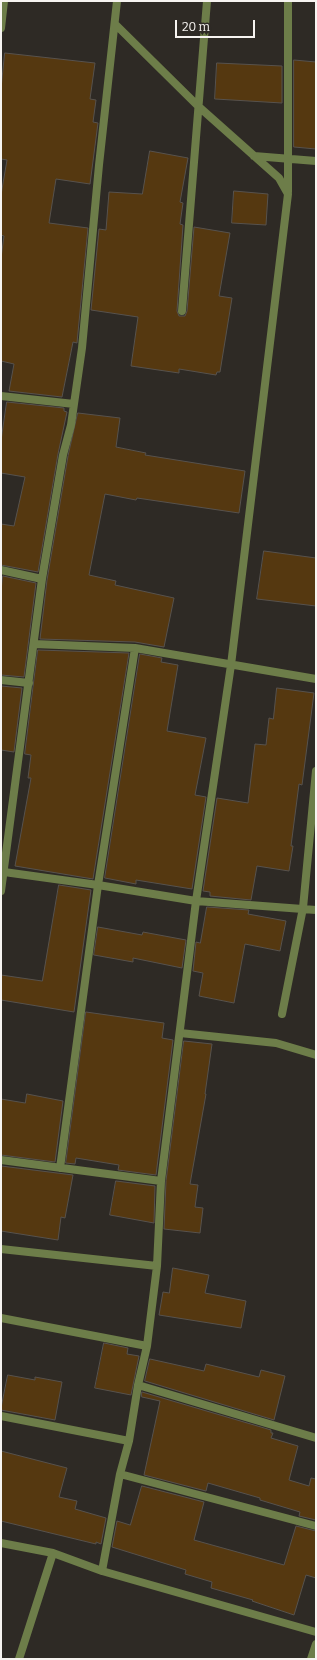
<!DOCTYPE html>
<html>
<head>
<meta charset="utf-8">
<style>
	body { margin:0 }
	#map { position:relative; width:317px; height:1660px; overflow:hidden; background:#2e2a25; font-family:Bitter,serif }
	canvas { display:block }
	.frame { position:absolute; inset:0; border:2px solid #f7f4f1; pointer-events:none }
	.scale { position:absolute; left:175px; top:20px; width:80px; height:18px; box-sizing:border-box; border:2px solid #f7f4f1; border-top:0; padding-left:5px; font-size:12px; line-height:14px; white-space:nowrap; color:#f7f4f1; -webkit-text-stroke:3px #2e2a25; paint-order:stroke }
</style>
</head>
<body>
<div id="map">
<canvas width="317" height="1660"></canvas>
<div class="frame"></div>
<div class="scale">20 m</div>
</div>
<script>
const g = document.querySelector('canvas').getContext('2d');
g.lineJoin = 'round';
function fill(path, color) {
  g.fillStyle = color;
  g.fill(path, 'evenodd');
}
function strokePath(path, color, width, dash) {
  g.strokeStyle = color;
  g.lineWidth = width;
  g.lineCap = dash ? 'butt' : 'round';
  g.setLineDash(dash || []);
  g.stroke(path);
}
const building = new Path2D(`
	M 5,53 L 95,63 L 90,99 L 96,100 L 93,122 L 98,123 L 90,184 L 56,179 L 49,223 L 88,228 L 77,343 L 73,342 L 62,397 L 9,391 L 14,364 L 1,361 L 1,258 L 4,236 L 1,235 L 1,195 L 7,160 L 1,159 L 1,89 Z
	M 294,60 L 316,62 L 316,149 L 294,147 Z
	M 217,63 L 282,66 L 282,103 L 215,99 Z
	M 150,151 L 188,158 L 180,202 L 183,203 L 180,224 L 183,225 L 177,311 L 179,316 L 185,316 L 187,311 L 194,227 L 230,233 L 219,296 L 232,298 L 220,372 L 217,372 L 216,375 L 179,369 L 179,373 L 131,366 L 138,317 L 91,310 L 99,229 L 106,230 L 109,192 L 142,194 Z
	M 234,191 L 268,194 L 266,225 L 232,223 Z
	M 7,402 L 64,408 L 64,411 L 67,412 L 58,454 L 38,572 L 1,565 L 1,524 L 14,526 L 25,477 L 1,473 L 1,441 Z
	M 78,413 L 120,418 L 116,447 L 146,453 L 145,455 L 245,471 L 239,513 L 137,498 L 136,500 L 105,494 L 89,575 L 116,581 L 115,585 L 174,598 L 164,647 L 135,642 L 40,639 L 47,580 L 68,456 Z
	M 264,551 L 316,558 L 316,606 L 257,599 Z
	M 3,576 L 36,583 L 24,677 L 1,675 L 1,591 Z
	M 38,650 L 129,653 L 93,879 L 15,866 L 31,778 L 28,778 L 31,755 L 25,754 Z
	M 140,654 L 162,658 L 161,662 L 178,665 L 167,731 L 206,738 L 195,795 L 206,797 L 192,889 L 136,880 L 136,884 L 105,878 Z
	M 1,686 L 22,688 L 14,752 L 1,750 Z
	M 277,688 L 314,693 L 302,785 L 299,784 L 291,846 L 293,846 L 289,871 L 257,866 L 251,900 L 210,896 L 210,892 L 203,891 L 217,798 L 248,803 L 255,744 L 266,745 L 269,718 L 273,719 Z
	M 59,885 L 91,890 L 74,1012 L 1,1000 L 1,975 L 42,981 Z
	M 207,907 L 249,910 L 248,914 L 286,921 L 280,951 L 245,944 L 234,1003 L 199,996 L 203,973 L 193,971 L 196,942 L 200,943 Z
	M 98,927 L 142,935 L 143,932 L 186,940 L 182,968 L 133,958 L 133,962 L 94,955 Z
	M 86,1012 L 164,1023 L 162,1038 L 173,1040 L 156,1175 L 118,1170 L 119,1165 L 76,1158 L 75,1164 L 66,1163 Z
	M 184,1041 L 212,1044 L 205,1094 L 206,1094 L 190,1184 L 198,1185 L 195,1207 L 203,1208 L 200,1233 L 164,1229 L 166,1181 Z
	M 27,1094 L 63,1101 L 55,1162 L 1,1155 L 1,1099 L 25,1103 Z
	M 1,1166 L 73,1175 L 65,1218 L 61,1217 L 58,1240 L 1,1231 Z
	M 116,1181 L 155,1186 L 154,1223 L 110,1215 Z
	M 173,1268 L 209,1275 L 205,1293 L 246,1301 L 241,1328 L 159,1315 L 163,1292 L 169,1293 Z
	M 104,1343 L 128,1348 L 127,1354 L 139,1356 L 131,1395 L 95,1388 Z
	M 150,1359 L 204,1371 L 206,1364 L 259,1377 L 261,1370 L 285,1376 L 274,1420 L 145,1381 Z
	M 8,1375 L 35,1380 L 35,1377 L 62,1382 L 55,1420 L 1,1410 Z
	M 142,1392 L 271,1430 L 271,1433 L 273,1433 L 271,1438 L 298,1446 L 289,1480 L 309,1486 L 311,1478 L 316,1479 L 316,1520 L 299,1516 L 300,1512 L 260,1500 L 260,1498 L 208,1483 L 206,1491 L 144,1475 L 160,1401 L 142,1397 Z
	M 1,1451 L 67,1468 L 59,1497 L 77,1501 L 75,1509 L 106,1518 L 101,1544 L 96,1542 L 96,1544 L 1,1521 Z
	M 142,1486 L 204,1502 L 194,1540 L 284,1565 L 296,1526 L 316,1531 L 316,1578 L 306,1575 L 294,1615 L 252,1601 L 253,1600 L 211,1588 L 212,1582 L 185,1574 L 186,1570 L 112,1547 L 117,1521 L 130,1525 Z`);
const lane = new Path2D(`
	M 180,1033 L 276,1043 L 316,1055`);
const street = new Path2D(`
	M 288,1 L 288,192
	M 1,28 L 4,1
	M 254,156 L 316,161
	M 182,311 L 207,1
	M 1,396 L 74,404
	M 1,570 L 42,579
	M 34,644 L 135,648 L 316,679
	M 1,680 L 29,683
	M 4,872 L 98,885 L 196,901 L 316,910
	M 1,891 L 42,579 L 63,455 L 71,425 L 82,348 L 99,165 L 117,1
	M 282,1014 L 303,908 L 316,771
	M 1,1160 L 161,1181
	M 60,1168 L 98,885 L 135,648
	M 1,1249 L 157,1266
	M 1,1318 L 147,1346
	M 138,1385 L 316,1438
	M 1,1416 L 129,1441
	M 120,1474 L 316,1526
	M 1,1543 L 53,1553 L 102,1571 L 316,1632
	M 102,1571 L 120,1474 L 129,1441 L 138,1385 L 147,1346 L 157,1266 L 161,1181 L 196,901 L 231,665 L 288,194 L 279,178 L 198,106 L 116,25
	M 19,1659 L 53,1553
	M 311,1659 L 316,1644`);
fill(building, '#553810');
strokePath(building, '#57524d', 1);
strokePath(lane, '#6d7d49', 8);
strokePath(street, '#6d7d49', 8);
</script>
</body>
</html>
